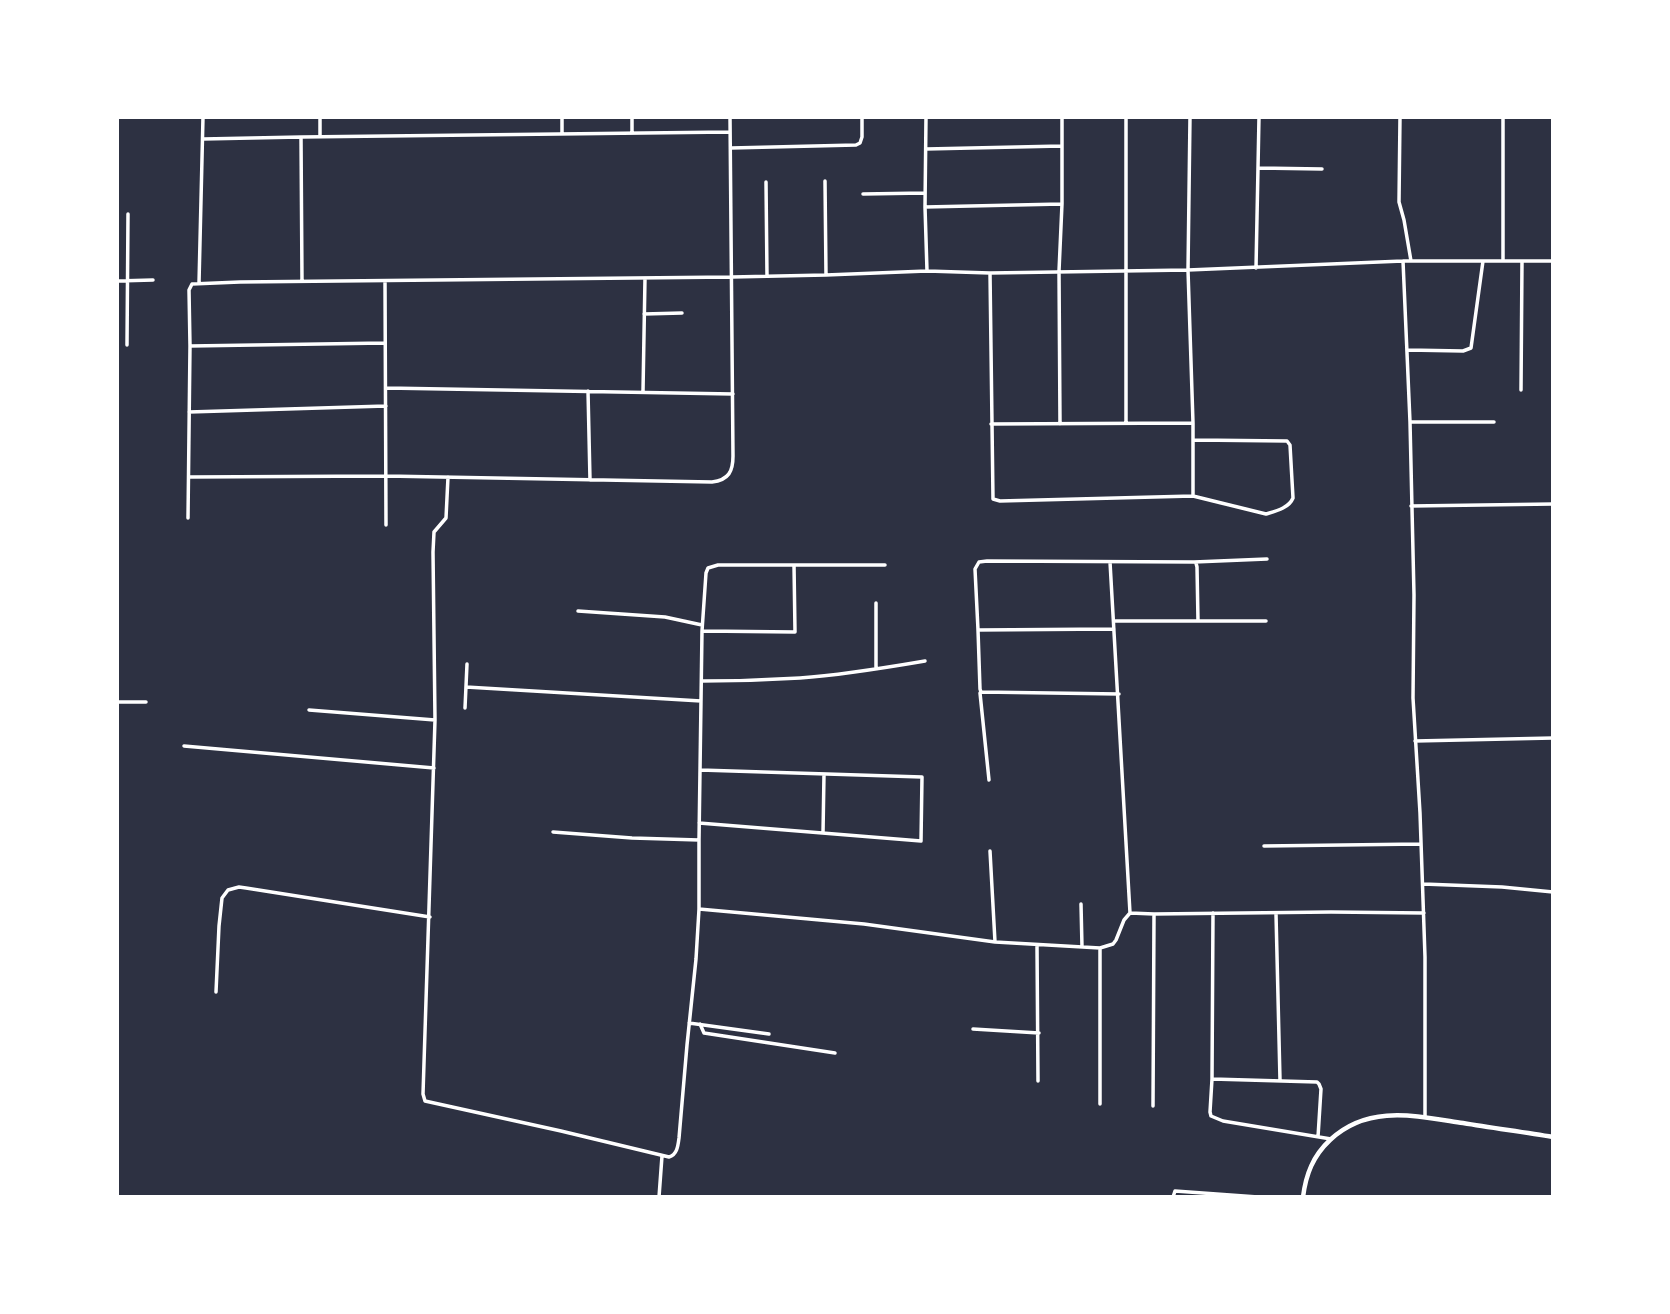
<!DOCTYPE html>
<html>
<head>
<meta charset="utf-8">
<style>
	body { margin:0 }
	#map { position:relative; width:1670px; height:1314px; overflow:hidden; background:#2d3142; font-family:"Asap Condensed",sans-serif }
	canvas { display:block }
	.frame { position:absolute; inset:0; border:119px solid #fff; pointer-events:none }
</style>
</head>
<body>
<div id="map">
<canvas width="1670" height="1314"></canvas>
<div class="frame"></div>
</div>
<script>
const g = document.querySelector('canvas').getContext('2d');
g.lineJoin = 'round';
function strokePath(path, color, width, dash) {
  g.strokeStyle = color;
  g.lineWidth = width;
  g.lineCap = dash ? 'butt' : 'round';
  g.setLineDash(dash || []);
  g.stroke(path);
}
const minor = new Path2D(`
	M 562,117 L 562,134
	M 632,117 L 632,133
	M 926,117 L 925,207 L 927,271
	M 1126,117 L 1126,423
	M 1400,117 L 1399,202 L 1404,220 L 1411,261
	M 1503,117 L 1503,261
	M 320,136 L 320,117
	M 301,137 L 302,281
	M 203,139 L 301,137 L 730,132
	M 731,148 L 856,145 L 860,143 L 862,137 L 862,117
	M 926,149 L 1062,146
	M 1258,168 L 1322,169
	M 825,181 L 826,275
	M 766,182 L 767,276
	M 863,194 L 925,193
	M 925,207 L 1062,204
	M 1256,268 L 1259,117
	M 990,273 L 993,499 L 1000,501 L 1193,496 L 1193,423 L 1188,270 L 1190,117
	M 117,281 L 153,280
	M 385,281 L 386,525
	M 199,283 L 203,117
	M 644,314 L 682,313
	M 127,345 L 128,214
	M 190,346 L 385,343
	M 1407,350 L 1463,351 L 1471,348 L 1483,261
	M 386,388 L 733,394
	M 1521,390 L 1522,261
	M 588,391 L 590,480
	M 643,391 L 645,278
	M 189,412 L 386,406
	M 1410,422 L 1494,422
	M 991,424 L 1193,423
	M 1060,424 L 1059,271 L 1062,204 L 1062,117
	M 189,477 L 386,476 L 712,482 C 729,480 733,471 733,456 L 730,117
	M 1193,496 L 1266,514 C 1276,511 1289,508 1293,498 L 1290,445 L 1287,441 L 1194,440
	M 1411,506 L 1553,504
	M 188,518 L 190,346 L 189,290 L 192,284 L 240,282 L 732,277 L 826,275 L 927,271 L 990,273 L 1188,270 L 1403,261
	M 1196,563 L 1197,567 L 1198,621
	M 876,603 L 876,669
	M 578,611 L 665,617 L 702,625
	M 1114,621 L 1266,621
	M 1114,629 L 978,630 L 975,569 L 979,562 L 987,561 L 1194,562 L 1267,559
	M 978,630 L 980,689 L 981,692 L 1119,694
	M 702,631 L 795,632 L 794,565
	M 702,681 C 735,681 767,680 800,678 C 842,675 884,668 925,661
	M 466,687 L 701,701
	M 980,693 L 989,780
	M 117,702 L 146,702
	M 465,708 L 467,664
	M 309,710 L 435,720 L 423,1094 L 425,1101 L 561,1131 L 669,1157 C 677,1155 678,1146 679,1138 L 687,1045 L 696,959 L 699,909 L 699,840 L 702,631 L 706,573 L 708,568 L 718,565 L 885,565
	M 435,720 L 433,552 L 434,532 L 446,518 L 448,477
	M 1415,741 L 1553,738
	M 184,746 L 434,768
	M 699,823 L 921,841 L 922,777 L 700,770
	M 553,832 L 632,838 L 699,840
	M 823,833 L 824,774
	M 1264,846 L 1421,844
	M 990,851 L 995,942
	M 1423,884 L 1502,887 L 1553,892
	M 1081,904 L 1082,947
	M 699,909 L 864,924 L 995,942 L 1100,948 L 1113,944 L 1116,940 L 1124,920 L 1130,913 L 1110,562
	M 1130,913 L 1154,914 L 1331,912 L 1424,913
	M 1213,913 L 1212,1079 L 1210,1112 L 1211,1116 L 1223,1121 L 1331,1139
	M 1276,914 L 1280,1080
	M 1037,946 L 1038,1081
	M 216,992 L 219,926 L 222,898 L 228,890 L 239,887 L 246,888 L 430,917
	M 689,1023 L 769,1034
	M 700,1024 L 704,1033 L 835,1053
	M 973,1029 L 1039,1033
	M 1212,1079 L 1317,1082 L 1319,1084 L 1321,1089 L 1318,1137
	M 1100,1104 L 1100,948
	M 1153,1106 L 1154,914
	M 1425,1117 L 1425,957 L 1420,813 L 1413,698 L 1414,595 L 1410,422 L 1403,261 L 1553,261
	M 659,1197 L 662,1156
	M 1173,1197 L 1175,1191 L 1258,1197`);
const secondary = new Path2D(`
	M 1303,1197 C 1306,1174 1313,1156 1330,1140 C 1368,1104 1416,1116 1463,1123 C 1493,1128 1523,1132 1553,1137`);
strokePath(minor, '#fff', 3.5);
strokePath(secondary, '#fff', 4.5);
</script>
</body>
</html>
